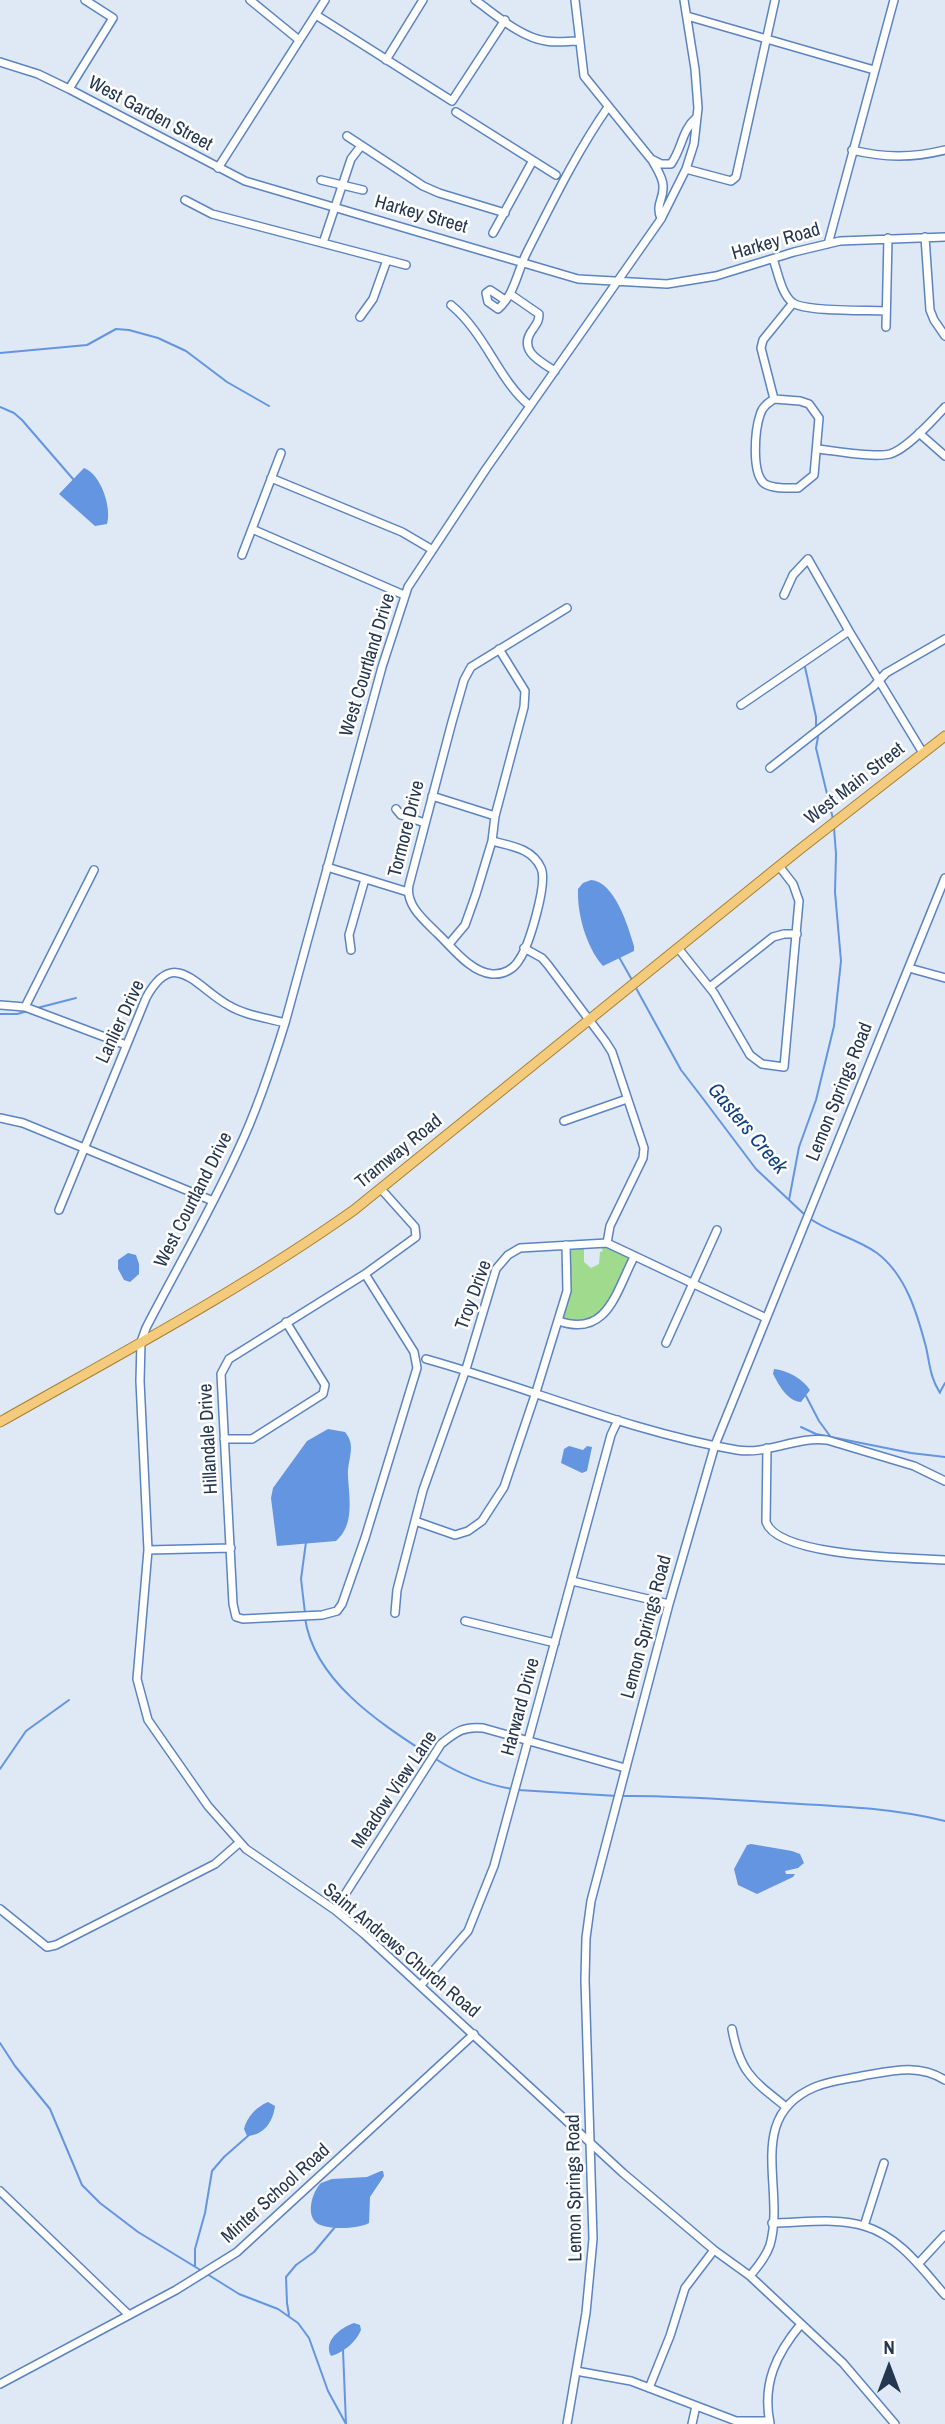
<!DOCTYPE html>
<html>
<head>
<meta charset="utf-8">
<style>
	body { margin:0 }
	#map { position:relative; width:945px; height:2424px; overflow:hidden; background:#dfe8f5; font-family:"Archivo Narrow",sans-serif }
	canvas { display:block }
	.north { position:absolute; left:854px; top:2333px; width:70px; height:70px; -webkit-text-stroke:5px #fff; paint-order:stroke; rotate:0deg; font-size:19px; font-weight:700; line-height:28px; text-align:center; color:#253650 }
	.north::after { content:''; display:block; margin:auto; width:24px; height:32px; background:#253650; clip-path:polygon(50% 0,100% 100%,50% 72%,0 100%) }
</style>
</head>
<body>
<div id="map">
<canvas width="945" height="2424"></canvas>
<div class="north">N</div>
</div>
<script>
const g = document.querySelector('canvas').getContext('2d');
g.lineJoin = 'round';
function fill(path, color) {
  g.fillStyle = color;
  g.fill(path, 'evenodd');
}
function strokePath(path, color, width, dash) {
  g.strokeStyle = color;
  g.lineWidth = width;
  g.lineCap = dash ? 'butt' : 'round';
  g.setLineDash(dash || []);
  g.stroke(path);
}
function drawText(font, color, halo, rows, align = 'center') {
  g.font = font + ' "Archivo Narrow",sans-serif';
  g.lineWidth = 5;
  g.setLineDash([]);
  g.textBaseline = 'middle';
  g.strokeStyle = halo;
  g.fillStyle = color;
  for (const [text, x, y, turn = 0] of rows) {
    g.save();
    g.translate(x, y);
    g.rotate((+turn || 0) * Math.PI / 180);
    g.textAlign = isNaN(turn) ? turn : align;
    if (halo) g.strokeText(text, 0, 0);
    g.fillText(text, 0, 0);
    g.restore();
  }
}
const green = new Path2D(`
	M 569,1246 L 584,1246 L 584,1262 L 591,1268 L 599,1264 L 600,1252 L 603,1251 L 600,1246 L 606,1246 L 631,1258 C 622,1275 605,1322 583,1323 C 577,1323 568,1320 561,1319 L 570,1282 Z`);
const water = new Path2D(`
	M 84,468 C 101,474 112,508 107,524 L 95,526 L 59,494 Z
	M 591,880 C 615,882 628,926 634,946 L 634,951 L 603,966 C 586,947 577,913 578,889 L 583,883 Z
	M 128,1253 L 136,1255 L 139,1264 L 139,1274 L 130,1282 L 124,1280 L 118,1269 L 118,1260 Z
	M 774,1369 C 787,1370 803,1379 810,1390 L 801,1402 C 787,1401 779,1385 773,1374 Z
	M 328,1429 L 345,1432 C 357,1446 347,1460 348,1476 C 349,1497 355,1525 336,1541 L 277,1546 L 271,1498 L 273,1488 L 307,1441 Z
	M 569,1446 L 583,1450 L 587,1446 L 592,1447 L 587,1471 L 582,1473 L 561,1463 L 564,1449 Z
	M 751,1844 L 792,1851 L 800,1854 L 804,1863 L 798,1868 L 785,1871 L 786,1874 L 795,1874 L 793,1877 L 757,1894 L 738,1885 L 734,1869 L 747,1845 Z
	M 268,2102 L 275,2106 C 273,2122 264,2135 247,2136 L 244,2129 C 247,2117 256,2107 268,2102 Z
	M 381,2171 L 383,2171 L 384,2176 L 370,2197 L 369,2223 C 358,2229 330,2230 318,2224 C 305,2216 312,2192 321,2183 L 332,2179 L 367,2177 Z
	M 354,2323 L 360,2325 L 361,2330 C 356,2342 343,2353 331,2356 C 323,2341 340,2328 354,2323 Z`);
const stream = new Path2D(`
	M 0,353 L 87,345 L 116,329 L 129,330 L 158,338 L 186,351 L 227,382 L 269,406
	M 0,407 L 14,413 L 22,420 L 73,479
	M 805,667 L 816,717 L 816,726
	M 818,737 L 816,748 L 833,819
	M 619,957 L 632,980
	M 636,988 L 681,1070 L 701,1096 L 756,1169 L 805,1215
	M 37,1008 L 76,998
	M 0,1014 L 17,1014 L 28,1011
	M 789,1200 L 799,1147 L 816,1100 L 834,1026 L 841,961 L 835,892 L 836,854 L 834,828
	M 809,1218 C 830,1233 856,1238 877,1253 C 906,1275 917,1313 926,1347 C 930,1365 930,1377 940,1393
	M 940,1392 L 945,1383
	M 806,1396 L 819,1421 L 830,1436
	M 801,1427 L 816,1434 L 911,1453 L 945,1457
	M 305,1613 L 301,1579 L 306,1542
	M 305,1618 C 314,1681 380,1723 429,1755
	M 434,1758 C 459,1774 483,1784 512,1789
	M 0,1769 L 26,1731 L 69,1700
	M 518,1790 L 617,1796
	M 622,1796 C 677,1795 730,1800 784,1803 C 839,1806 892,1808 945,1821
	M 0,2043 L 15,2066 L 50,2109 L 82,2185 L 100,2203 L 138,2232 L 202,2271
	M 195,2266 L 195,2249 L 205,2213 L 212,2171 L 224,2157 L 249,2135
	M 207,2274 L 239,2294 L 278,2309 L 298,2323 L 309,2338 L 328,2391 L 346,2424
	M 289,2315 L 287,2303 L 286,2277 L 296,2265 L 314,2252 L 335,2227
	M 343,2350 L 346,2424`);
const minor = new Path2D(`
	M 250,0 L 299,40
	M 475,0 C 495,14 521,38 546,41 C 557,43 568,41 579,41
	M 575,0 L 584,76 L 651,159 L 661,164 L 671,164 C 683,147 681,131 697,117
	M 684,0 L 695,69 L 698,108 L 694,144 L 686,169 L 661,219 L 486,469 L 408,587 L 382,667 L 285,1023 C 272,1065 258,1108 239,1148 C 211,1210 177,1268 146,1328 L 141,1342 L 140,1381 L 148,1550 L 137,1679 L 148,1720 L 208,1806 L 246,1849 L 335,1910 L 364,1934 L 623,2173 L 714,2250 L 750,2276 L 843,2363 L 895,2424
	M 316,15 L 452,101 L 505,20
	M 687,16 L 874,70
	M 386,60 L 423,0
	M 0,62 L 38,74 L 69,89 L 245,181 L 578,279 L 667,284 L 716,276 L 794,252 L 840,241 L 945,237
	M 69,89 L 113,18 L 85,0
	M 456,112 L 556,175
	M 347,136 L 423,186 L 439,193 L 505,213
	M 852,150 C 885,158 912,158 945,150
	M 652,160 C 656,168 663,177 663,186 C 664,200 655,203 661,219
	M 218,168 L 325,0
	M 686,169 L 731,181 L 736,177 L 775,0
	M 321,180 L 363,190
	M 185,200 L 212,214 L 406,265
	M 493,233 L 532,162
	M 925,237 L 930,310 L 934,320 L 945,336
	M 323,243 L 351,159 L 361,146
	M 828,244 L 894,0
	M 773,259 C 778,272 781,294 793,303 C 806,312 868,310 886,311
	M 510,294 L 539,314 C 539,321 537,323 533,329 C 517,350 539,361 555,371
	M 505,300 L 490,290 L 486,293 L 488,302 L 498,309 C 515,294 517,272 527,252 C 552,203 576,153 608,107
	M 451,305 C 486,334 499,381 530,406
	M 360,317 L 373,299 L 387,260
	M 886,327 L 888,238
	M 774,399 L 800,401 L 809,404 L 819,418 L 814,475 L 798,488 C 788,488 774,489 765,484 C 751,474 755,430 760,415 C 762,407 768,403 774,399 Z
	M 774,399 L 761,348 L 763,340 L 793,303
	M 919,433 L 945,456
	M 818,449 C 836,451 873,458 890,454 C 907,449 933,420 945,407
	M 271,478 L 402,532 L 431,549
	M 252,529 L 404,595
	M 242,555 L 281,453
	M 784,595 L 793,575 L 808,559 L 849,631 L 923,753
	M 741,705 L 849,631
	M 770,768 L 873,687 L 886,673 L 945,639
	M 432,796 L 495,816
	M 396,809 L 401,815 L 425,823
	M 492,841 C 511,846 532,848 541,868 C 548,883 529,946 519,960 C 514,969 503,975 492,974 C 470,972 452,947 437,933 C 424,920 405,905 409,885 L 452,722 L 464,680 L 471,667 L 567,608
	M 327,867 L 408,892
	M 449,944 L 465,925 L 476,894 L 492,841 L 495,816 L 524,707 L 525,691 L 499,649
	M 524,948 L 542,958 L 548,965 L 605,1041 L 612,1052 L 644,1148 L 643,1158 L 610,1226 L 607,1243
	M 678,948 L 714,993 L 750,1055 L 762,1064 L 784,1067 L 799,901 L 793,884 L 779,866
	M 351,950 L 349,935 L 365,879
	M 909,968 L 945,978
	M 710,987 L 773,937 L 784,934 L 797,934
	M 0,1005 L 25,1007 L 126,1045
	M 25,1007 L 94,870
	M 0,1118 L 23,1123 L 213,1201
	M 564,1121 L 627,1099
	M 59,1210 L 146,998 C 174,946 196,987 228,1005 C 244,1015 267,1018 285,1023
	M 365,1274 L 414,1352 L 417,1368 L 365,1538 L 342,1604 L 337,1611 L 322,1615 L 243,1619 L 236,1617 L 233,1604 L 221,1374 L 229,1359 L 365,1274 L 416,1237 L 415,1227 L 381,1189
	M 559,1321 C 607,1338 616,1292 634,1257
	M 666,1343 L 717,1230
	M 426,1359 C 530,1388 631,1432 737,1450 C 767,1455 797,1436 827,1440 L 914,1466 L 945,1481
	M 224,1439 L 252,1439 L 323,1394 L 325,1385 L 286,1322
	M 767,1448 L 766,1522 C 778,1557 910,1558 945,1560
	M 415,1521 L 455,1535 L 468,1531 L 482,1521 L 504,1487 L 536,1392 L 567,1291 L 566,1245
	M 148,1550 L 231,1548
	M 572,1581 L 669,1604
	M 395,1613 L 397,1590 L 423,1490 L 466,1369 L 496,1269 L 508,1255 L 520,1248 L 607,1243 L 766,1318
	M 465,1621 L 555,1643
	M 0,1909 L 47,1947 L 56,1945 L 215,1864 L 239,1843
	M 335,1910 L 441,1744 C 456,1732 463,1726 483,1728 L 625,1768
	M 421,1985 L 468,1931 L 494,1866 L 611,1435 L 618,1420
	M 732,2029 C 740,2072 752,2080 785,2106
	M 0,2191 L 129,2315
	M 772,2223 C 801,2223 836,2217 864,2226 C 899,2236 922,2269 945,2295
	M 864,2226 L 884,2163
	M 918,2264 L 945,2235
	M 750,2276 C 758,2266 766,2257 770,2245 C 786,2188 744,2117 815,2087 C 829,2081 847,2079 862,2076 C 891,2071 918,2063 945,2080
	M 576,2371 L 631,2381 L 736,2421 L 769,2421
	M 0,2384 L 176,2290 L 237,2252 L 474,2034
	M 649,2388 L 670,2336 L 685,2288 L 714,2250
	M 770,2423 C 762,2384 776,2354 801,2324
	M 567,2424 L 586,2313 L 593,2239 L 585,1980 L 586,1938 L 591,1901 L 669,1604 L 715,1445 L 945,878
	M 692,2424 L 696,2406`);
const major = new Path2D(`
	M 0,1422 C 120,1354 241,1290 354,1210 L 799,850 L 945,736`);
const streetNames = [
	["West Garden Street",150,114,28],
	["Harkey Street",421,215,16],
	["Harkey Road",776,242,-16],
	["West Courtland Drive",368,665,-73],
	["West Main Street",855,784,-38],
	["Tormore Drive",407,829,-76],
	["Lanlier Drive",121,1022,-65],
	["Lemon Springs Road",840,1092,-68],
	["Tramway Road",399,1152,-39],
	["West Courtland Drive",194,1200,-63],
	["Troy Drive",474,1295,-70],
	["Hillandale Drive",209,1439,-93],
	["Lemon Springs Road",647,1627,-75],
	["Harward Drive",521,1707,-75],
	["Meadow View Lane",395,1790,-56],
	["Saint Andrews Church Road",401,1951,40],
	["Lemon Springs Road",575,2188,-91],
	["Minter School Road",276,2194,-42]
];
const waterNames = [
	["Gasters Creek",747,1129,50]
];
fill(green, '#a0db8d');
fill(water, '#6395e0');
strokePath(stream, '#6395e0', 2);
strokePath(minor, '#5b84c0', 10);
strokePath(major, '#a68133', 11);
strokePath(minor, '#fff', 7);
strokePath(major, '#f4cb7c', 9);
drawText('19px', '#253650', '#fff', streetNames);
drawText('italic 21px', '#114184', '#fff', waterNames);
</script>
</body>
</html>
